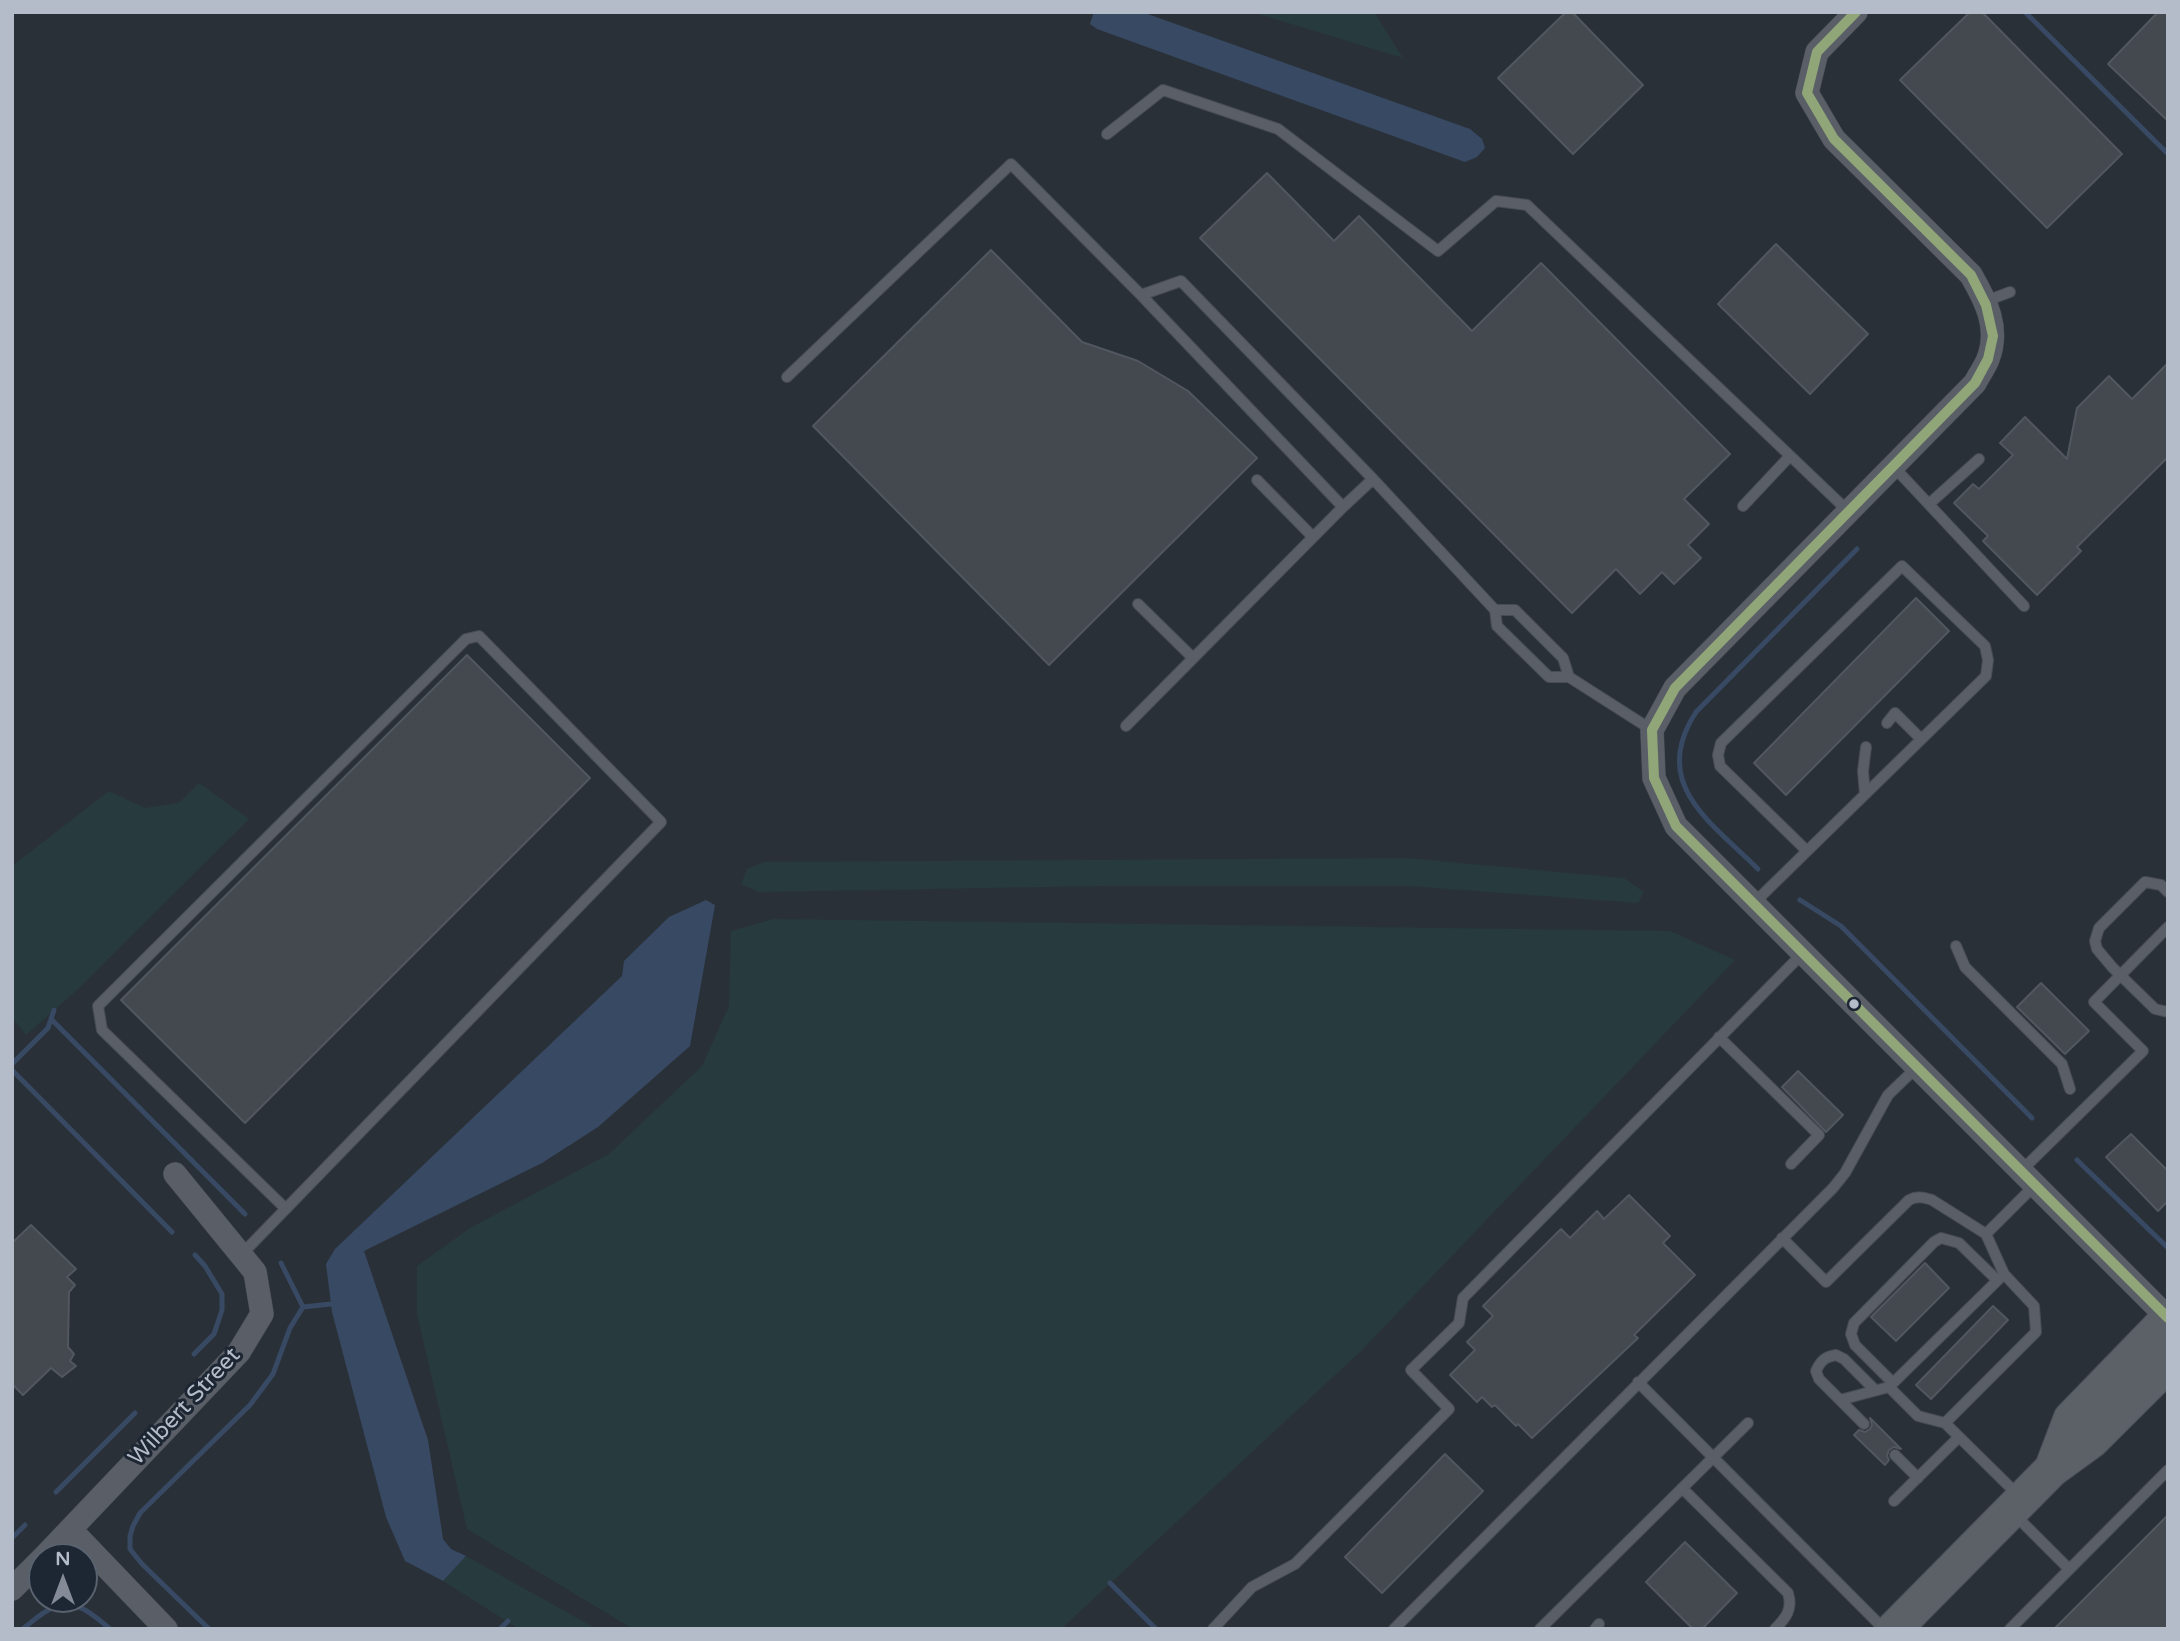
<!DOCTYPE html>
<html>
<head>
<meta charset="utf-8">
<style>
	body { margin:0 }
	#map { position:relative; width:2180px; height:1641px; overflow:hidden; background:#2a3038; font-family:"Varela Round",sans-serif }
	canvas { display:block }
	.frame { position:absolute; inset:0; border:14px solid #b4bcc9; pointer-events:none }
	.north { position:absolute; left:28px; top:1543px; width:70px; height:70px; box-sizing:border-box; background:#1d2633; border:2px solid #59626f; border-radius:50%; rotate:0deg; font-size:19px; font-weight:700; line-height:28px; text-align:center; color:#b4bcc9 }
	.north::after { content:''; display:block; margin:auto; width:24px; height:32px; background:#848b96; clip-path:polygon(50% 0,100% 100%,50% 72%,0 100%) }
</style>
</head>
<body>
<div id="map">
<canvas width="2180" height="1641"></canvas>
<div class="frame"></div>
<div class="north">N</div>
</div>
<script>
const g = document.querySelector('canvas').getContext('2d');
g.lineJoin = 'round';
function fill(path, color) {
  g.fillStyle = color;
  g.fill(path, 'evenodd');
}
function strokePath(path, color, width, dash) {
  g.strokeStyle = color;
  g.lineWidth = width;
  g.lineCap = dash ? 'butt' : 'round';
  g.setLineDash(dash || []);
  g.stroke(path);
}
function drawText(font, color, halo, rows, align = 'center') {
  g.font = font + ' "Varela Round",sans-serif';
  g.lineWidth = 6;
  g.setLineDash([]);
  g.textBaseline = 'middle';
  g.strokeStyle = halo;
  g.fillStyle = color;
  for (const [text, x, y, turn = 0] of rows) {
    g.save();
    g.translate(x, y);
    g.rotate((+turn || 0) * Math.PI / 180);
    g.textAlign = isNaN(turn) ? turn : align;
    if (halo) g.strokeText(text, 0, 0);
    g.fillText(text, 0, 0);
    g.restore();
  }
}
const green = new Path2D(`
	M 1252,12 L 1374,12 L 1403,58 Z
	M 199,783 L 249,819 L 77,990 L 26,1035 L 12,1017 L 12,866 L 109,791 L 145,808 L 179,803 Z
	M 1406,858 L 1624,878 L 1644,892 L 1638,903 L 1408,886 L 1103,886 L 759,892 L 741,884 L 747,869 L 764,862 Z
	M 774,919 L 1670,931 L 1735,960 L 1361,1351 L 1061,1629 L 633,1629 L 467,1529 L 417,1314 L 417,1266 L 470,1228 L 609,1154 L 702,1066 L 729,1006 L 731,931 Z
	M 466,1556 L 597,1629 L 519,1629 L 443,1581 Z`);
const water = new Path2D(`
	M 1094,12 L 1142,12 L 1470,129 L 1482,139 L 1485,148 L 1477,157 L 1465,162 L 1097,29 L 1090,24 Z
	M 706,900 L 715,905 L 690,1046 L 598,1127 L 542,1163 L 364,1251 L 428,1440 L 443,1539 L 451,1549 L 466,1556 L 443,1581 L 405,1561 L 386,1517 L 332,1312 L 326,1264 L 335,1249 L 622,976 L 624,961 L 669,917 Z`);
const stream = new Path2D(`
	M 2025,12 L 2168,154
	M 1758,869 C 1711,822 1649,784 1696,712 L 1857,549
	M 1800,900 L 1841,926 L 2032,1118
	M 51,1019 L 245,1214
	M 12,1064 L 48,1028 L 54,1010
	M 12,1070 L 172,1232
	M 2077,1160 L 2168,1248
	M 303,1307 L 331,1304
	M 194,1354 L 214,1334 L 222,1310 L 222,1294 L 205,1266 L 195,1255
	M 56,1492 L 135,1413
	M 12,1538 L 25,1525
	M 1110,1583 L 1156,1629
	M 23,1629 C 61,1597 71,1595 110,1629
	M 209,1629 L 142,1564 L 130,1549 L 130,1536 L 133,1526 L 140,1513 L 250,1405 L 273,1374 L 290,1328 L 303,1307 L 281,1263
	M 500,1629 L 508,1621`);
const building = new Path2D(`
	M 1566,12 L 1572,12 L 1643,85 L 1573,154 L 1498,78 Z
	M 1970,12 L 1982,12 L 2122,154 L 2047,228 L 1900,80 Z
	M 2158,12 L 2168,12 L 2168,121 L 2108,64 Z
	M 1267,173 L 1334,241 L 1359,216 L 1472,331 L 1541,263 L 1730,454 L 1684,499 L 1709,524 L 1688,545 L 1701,558 L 1674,584 L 1662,572 L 1640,594 L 1616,569 L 1572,613 L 1200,238 Z
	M 1776,244 L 1868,334 L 1810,394 L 1718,304 Z
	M 991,250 L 1082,342 L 1138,361 L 1188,391 L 1257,458 L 1049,665 L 813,426 Z
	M 2168,363 L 2168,457 L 2077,547 L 2081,551 L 2037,595 L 1983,541 L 1988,536 L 1954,503 L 1973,484 L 1979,489 L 2013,455 L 2000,443 L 2025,417 L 2067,459 L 2077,408 L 2109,376 L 2132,399 Z
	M 1916,598 L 1949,631 L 1786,795 L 1754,763 Z
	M 467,655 L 590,778 L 245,1123 L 121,1000 Z
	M 2041,983 L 2089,1031 L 2065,1054 L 2017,1007 Z
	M 1798,1071 L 1843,1115 L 1826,1132 L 1782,1087 Z
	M 2131,1134 L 2168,1171 L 2168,1201 L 2158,1211 L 2106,1157 Z
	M 1629,1195 L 1670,1236 L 1663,1243 L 1695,1275 L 1634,1335 L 1638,1338 L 1532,1438 L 1518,1424 L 1516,1426 L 1495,1405 L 1492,1407 L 1482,1397 L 1477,1402 L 1450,1375 L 1475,1350 L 1467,1342 L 1493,1316 L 1483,1306 L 1561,1229 L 1570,1238 L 1597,1211 L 1604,1219 Z
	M 31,1225 L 76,1269 L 67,1277 L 75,1285 L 69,1292 L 68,1347 L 74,1354 L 70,1361 L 76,1366 L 62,1377 L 51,1368 L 23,1395 L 12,1384 L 12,1243 Z
	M 1925,1263 L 1949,1288 L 1896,1341 L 1871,1317 Z
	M 1993,1306 L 2008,1320 L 1931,1399 L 1916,1385 Z
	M 1870,1418 L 1901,1449 L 1894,1447 L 1889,1450 L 1887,1456 L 1889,1460 L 1885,1465 L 1854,1435 L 1859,1430 L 1865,1432 L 1870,1429 L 1872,1425 Z
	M 1445,1454 L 1483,1491 L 1382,1593 L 1345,1557 Z
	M 2168,1515 L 2168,1629 L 2054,1629 Z
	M 1685,1542 L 1737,1593 L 1702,1629 L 1693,1629 L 1646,1582 Z`);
const lane = new Path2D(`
	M 1107,134 L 1163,90 L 1278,129 L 1438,251 L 1496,201 L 1527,205 L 1848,511
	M 1986,301 L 2010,292
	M 787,377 L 1011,164 L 1141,295
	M 1893,466 L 2024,606
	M 1257,480 L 1313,537
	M 1929,504 L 1979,459
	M 1743,506 L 1790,456
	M 1343,507 L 1141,295 L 1181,281 L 1373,479
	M 1138,604 L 1193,658
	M 1495,610 L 1515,610 L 1563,658 L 1569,677
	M 1887,723 L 1895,713 L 1921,739
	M 1126,726 L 1343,507 L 1373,479 L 1495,610 L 1497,626 L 1549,677 L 1569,677 L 1652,730
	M 1865,794 L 1863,771 L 1866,747
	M 2168,892 L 2161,885 L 2145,882 L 2099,928 L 2095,941 L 2097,949 L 2113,968 L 2155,1009 L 2168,1012
	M 1753,904 L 1986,676 L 1988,660 L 1985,646 L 1902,566 L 1721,743 L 1718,755 L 1720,766 L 1807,851
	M 1956,946 L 1965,967 L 2062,1064 L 2070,1089
	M 1719,1037 L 1819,1135 L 1791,1164
	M 2021,1171 L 2143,1051 L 2094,1002 L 2168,927
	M 1782,1238 L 1826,1282 L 1909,1200 C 1917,1196 1923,1197 1932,1200 L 1986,1234
	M 241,1255 L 661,822 L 479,636 L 466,639 L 98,1006 L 102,1030 L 286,1209
	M 1638,1382 L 1884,1629
	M 1893,1383 L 1855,1345 L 1851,1334 L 1854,1323 L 1934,1242 L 1941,1238 L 1959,1243 L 1997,1280
	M 1889,1387 L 1918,1416 L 1945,1423 L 2018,1495
	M 1840,1400 L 1889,1387 L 2001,1277
	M 1945,1423 L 2036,1332 L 2034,1306 L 2004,1274 L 1986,1234 L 2035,1185
	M 1864,1424 L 1819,1379 L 1816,1371 C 1821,1360 1825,1357 1836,1355 L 1844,1359 L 1874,1389
	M 1895,1455 L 1918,1478
	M 1682,1488 L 1788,1593 C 1793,1609 1786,1618 1775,1629
	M 1894,1501 L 1959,1437
	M 2013,1513 L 2069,1569
	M 1213,1629 L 1252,1587 L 1295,1564 L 1449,1409 L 1411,1370 L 1459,1323 L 1463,1298 L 1802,954
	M 1394,1629 L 1833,1188 L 1845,1173 L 1888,1095 L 1917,1067
	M 1540,1629 L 1748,1423
	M 1595,1629 L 1599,1624
	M 2010,1629 L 2168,1470`);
const street = new Path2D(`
	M 1856,12 L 1817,52 L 1807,93 L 1834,139 L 1971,275 C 1986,301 2000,328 1988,359 C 1985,367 1979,375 1975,383 L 1675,688 L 1652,730 L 1654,778 L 1676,826 L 2168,1318
	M 71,1530 L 166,1629
	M 44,1557 L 239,1352 L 262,1314 L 255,1272 L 175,1174
	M 12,1589 L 42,1559`);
const primary = new Path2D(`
	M 2052,1469 L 2071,1419 L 2168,1319
	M 1894,1629 L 2052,1469 L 2092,1440 L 2168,1364`);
const bus1 = new Path2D(`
	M 1856,12 L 1817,52 L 1807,93 L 1834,139 L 1971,275 L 1986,305 L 1993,336 L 1988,359 L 1975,383 L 1675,688 L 1652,730 L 1654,778 L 1676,826 L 2168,1318`);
const markers = [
	[1854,1004,6,"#b4bcc9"]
];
const streetNames = [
	["Wilbert Street",185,1407,-47]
];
fill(green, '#273a3e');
fill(water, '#384963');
strokePath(stream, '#384963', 5);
fill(building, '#444950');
strokePath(building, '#52575f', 2);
strokePath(lane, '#484c53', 12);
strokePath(street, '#484c53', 24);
strokePath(primary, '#484c55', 37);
strokePath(lane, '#5a5e66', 10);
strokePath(street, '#5a5e66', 23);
strokePath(primary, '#5c6168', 35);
strokePath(bus1, '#90a679', 10);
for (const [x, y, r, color] of markers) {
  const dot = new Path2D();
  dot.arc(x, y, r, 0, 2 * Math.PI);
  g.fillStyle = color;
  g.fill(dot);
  strokePath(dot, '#1d2633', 2.5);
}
drawText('23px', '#b4bcc9', '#1d2633', streetNames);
</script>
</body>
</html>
